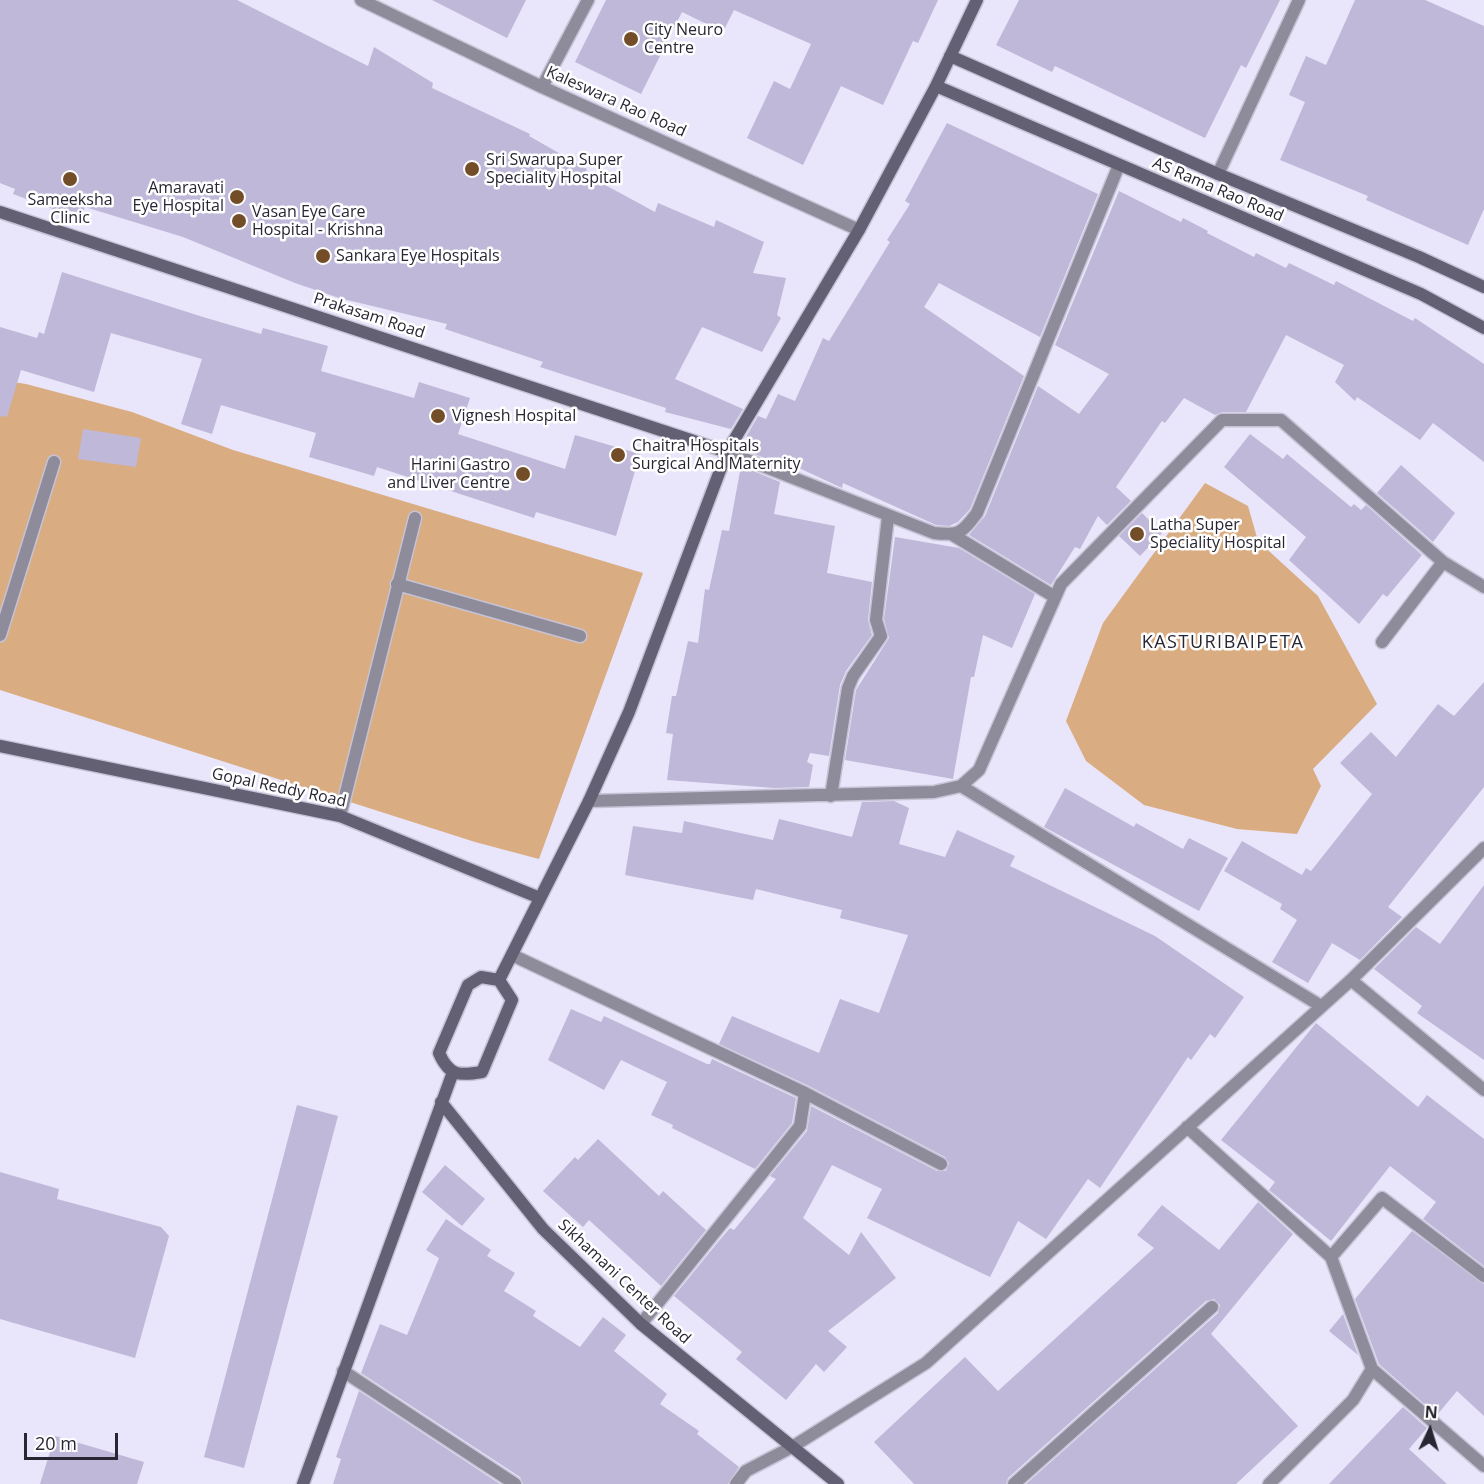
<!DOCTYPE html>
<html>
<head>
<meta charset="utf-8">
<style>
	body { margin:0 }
	#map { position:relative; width:1484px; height:1484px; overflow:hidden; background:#e9e5fa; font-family:"Open Sans",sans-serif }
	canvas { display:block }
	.north { position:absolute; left:1400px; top:1400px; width:60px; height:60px; -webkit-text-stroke:4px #fff; paint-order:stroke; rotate:4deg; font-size:16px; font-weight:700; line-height:24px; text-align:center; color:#292633 }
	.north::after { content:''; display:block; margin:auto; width:21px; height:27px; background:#292633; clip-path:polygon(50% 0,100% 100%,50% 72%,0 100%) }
	.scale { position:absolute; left:24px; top:1433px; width:94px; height:27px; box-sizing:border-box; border:3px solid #292633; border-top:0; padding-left:8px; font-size:18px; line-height:21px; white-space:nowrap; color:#292633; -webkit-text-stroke:4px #fff; paint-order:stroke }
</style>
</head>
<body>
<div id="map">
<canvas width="1484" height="1484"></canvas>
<div class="north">N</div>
<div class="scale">20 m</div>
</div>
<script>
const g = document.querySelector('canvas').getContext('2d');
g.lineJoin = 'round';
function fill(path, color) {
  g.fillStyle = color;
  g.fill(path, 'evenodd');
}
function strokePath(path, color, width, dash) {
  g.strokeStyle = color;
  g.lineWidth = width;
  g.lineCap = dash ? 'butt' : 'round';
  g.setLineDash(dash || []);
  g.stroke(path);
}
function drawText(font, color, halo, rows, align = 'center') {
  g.font = font + ' "Open Sans",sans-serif';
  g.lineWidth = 5;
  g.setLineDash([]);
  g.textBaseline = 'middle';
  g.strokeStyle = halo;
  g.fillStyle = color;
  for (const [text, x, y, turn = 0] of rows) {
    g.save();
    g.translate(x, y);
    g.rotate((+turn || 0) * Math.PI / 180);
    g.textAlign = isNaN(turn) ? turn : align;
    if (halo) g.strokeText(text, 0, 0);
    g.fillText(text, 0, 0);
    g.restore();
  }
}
const green = new Path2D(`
	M 0,380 L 26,384 L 132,412 L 233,450 L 643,573 L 539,859 L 475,842 L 0,690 Z
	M 1205,483 L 1248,506 L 1258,541 L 1318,596 L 1377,704 L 1313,769 L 1321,786 L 1297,834 L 1237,829 L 1144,805 L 1086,761 L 1066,721 L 1103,623 Z`);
const building = new Path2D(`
	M 0,0 L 237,0 L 368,66 L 374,47 L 433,83 L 432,88 L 530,134 L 529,136 L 587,169 L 585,174 L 655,212 L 658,203 L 714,227 L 716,220 L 764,242 L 753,273 L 786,278 L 777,315 L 781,318 L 762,352 L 702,327 L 675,379 L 743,409 L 731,429 L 665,412 L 666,408 L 540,367 L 543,362 L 445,329 L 447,324 L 339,298 L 295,283 L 183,237 L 85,207 L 80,219 L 13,194 L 15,189 L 0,183 Z
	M 432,0 L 526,0 L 507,38 Z
	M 606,0 L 938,0 L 918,43 L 913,41 L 883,105 L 841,86 L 803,165 L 747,138 L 774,81 L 790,89 L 811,44 L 734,10 L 723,32 L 682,12 L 641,94 L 575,62 Z
	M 1019,0 L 1280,0 L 1246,68 L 1241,65 L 1205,138 L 1055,66 L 1052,72 L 996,45 Z
	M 1355,0 L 1425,0 L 1484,26 L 1484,209 L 1468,245 L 1366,200 L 1368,196 L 1280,160 L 1305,102 L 1289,95 L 1306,56 L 1326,65 Z
	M 947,123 L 1098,194 L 1040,337 L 939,283 L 924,307 L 1024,376 L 970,509 L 958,522 L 949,526 L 936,525 L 843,483 L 842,488 L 784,461 L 783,465 L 744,450 L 747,435 L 758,416 L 766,419 L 778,394 L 795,401 L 823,338 L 829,341 L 890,242 L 887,240 L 910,204 L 905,201 Z
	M 1119,191 L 1181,222 L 1183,218 L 1208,231 L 1207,233 L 1254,257 L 1256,253 L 1286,268 L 1289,263 L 1334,285 L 1336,281 L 1413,321 L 1415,318 L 1484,364 L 1484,462 L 1433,423 L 1420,440 L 1357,397 L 1355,401 L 1335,382 L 1344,365 L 1286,335 L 1246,412 L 1222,412 L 1215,415 L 1184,398 L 1165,423 L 1162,421 L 1116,487 L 1131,501 L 1107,525 L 1098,516 L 1080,549 L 1075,547 L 1051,585 L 969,535 L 985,516 L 1038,386 L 1079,414 L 1109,374 L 1055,345 Z
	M 62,272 L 203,317 L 261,334 L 263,328 L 328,346 L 321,371 L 414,398 L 419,382 L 470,398 L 458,434 L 565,469 L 575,435 L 640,454 L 616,536 L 536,512 L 534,518 L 377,467 L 374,476 L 309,457 L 316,433 L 221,405 L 212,434 L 181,424 L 202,359 L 111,333 L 94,392 L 21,370 L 7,417 L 0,416 L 0,327 L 37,338 L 39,332 L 44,334 Z
	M 83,429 L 141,438 L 136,467 L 78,459 Z
	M 1250,434 L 1283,459 L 1287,454 L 1351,507 L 1354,504 L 1361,510 L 1366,505 L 1422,555 L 1387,597 L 1383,594 L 1359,624 L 1289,560 L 1306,537 L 1224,467 Z
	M 1401,465 L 1455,513 L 1433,542 L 1377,493 Z
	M 741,466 L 780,482 L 774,514 L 835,526 L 827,573 L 872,582 L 868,620 L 872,635 L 846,671 L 840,685 L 829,756 L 810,753 L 807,762 L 813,765 L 809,787 L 774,788 L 667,780 L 673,734 L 666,733 L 672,696 L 676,696 L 688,641 L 698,643 L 705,589 L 709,590 L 722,530 L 729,531 Z
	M 1142,513 L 1162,533 L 1140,556 L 1119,536 Z
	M 895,537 L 959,548 L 1035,594 L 1012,648 L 983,635 L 974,677 L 971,677 L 953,779 L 845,760 L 856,690 L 889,638 L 884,619 Z
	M 1484,682 L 1484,787 L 1388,907 L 1402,917 L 1360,960 L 1332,943 L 1308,983 L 1272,962 L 1297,920 L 1280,909 L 1282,904 L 1224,871 L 1242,841 L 1302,875 L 1306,868 L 1311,871 L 1372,794 L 1340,763 L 1371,732 L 1396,757 L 1438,704 L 1454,716 Z
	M 1065,788 L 1134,827 L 1136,823 L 1183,849 L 1189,838 L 1228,858 L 1199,911 L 1044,827 Z
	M 894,801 L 909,808 L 899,844 L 945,857 L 957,830 L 1015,856 L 1010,866 L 1155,936 L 1244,997 L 1215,1038 L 1210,1034 L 1191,1060 L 1188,1057 L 1100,1188 L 1088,1179 L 1046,1239 L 1018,1221 L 990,1277 L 867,1218 L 882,1189 L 832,1165 L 803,1218 L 849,1255 L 861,1232 L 896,1278 L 828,1331 L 847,1347 L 824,1372 L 816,1364 L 786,1400 L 736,1359 L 742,1352 L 674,1296 L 718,1242 L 730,1228 L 734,1230 L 776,1179 L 770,1176 L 807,1131 L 811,1106 L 937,1171 L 946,1171 L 949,1163 L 945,1157 L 809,1086 L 719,1044 L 732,1016 L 819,1053 L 840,999 L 879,1013 L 908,935 L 840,918 L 842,910 L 756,889 L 753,900 L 625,875 L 633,826 L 682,833 L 684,821 L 773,840 L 779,819 L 852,837 L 862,802 Z
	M 1484,885 L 1484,1060 L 1417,1013 L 1422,1006 L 1374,969 L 1416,927 L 1440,944 Z
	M 571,1009 L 601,1022 L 604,1016 L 707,1064 L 710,1064 L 712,1059 L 796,1098 L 792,1123 L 755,1169 L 672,1128 L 673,1125 L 651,1115 L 667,1082 L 621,1060 L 604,1090 L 548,1060 Z
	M 1316,1023 L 1418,1107 L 1427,1095 L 1484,1139 L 1484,1266 L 1423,1219 L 1436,1202 L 1390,1166 L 1331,1241 L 1269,1190 L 1275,1182 L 1221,1140 Z
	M 297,1105 L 338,1116 L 244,1468 L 204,1457 Z
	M 598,1139 L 659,1196 L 663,1191 L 706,1230 L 661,1286 L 589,1220 L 583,1227 L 543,1191 L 575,1157 L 578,1160 Z
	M 445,1165 L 485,1199 L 462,1226 L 422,1192 Z
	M 0,1172 L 59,1189 L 57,1199 L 161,1227 L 169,1236 L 135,1358 L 0,1319 Z
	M 1258,1202 L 1293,1234 L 1211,1334 L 1298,1426 L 1236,1484 L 1026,1484 L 1218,1313 L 1220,1305 L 1214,1299 L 1206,1301 L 1008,1478 L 1006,1484 L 914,1484 L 874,1442 L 965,1357 L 998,1391 L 1154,1248 L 1137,1235 L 1162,1205 L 1219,1250 Z
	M 446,1219 L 491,1250 L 487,1256 L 515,1273 L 504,1291 L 536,1311 L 533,1316 L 580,1347 L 603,1317 L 626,1335 L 614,1351 L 667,1394 L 660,1404 L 699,1431 L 697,1434 L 739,1467 L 728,1484 L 523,1484 L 520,1477 L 361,1373 L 380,1324 L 407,1335 L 439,1258 L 426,1250 Z
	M 1412,1231 L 1484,1284 L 1484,1416 L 1457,1391 L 1437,1415 L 1379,1364 L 1355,1299 Z
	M 1343,1314 L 1358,1355 L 1329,1331 Z
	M 359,1391 L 500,1484 L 333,1484 L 341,1459 L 336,1457 Z
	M 1403,1407 L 1427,1428 L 1409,1449 L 1447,1484 L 1329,1484 Z
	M 55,1436 L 144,1462 L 137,1484 L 40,1484 Z`);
const street = new Path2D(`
	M 361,0 L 542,87 L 859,230
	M 542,87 L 588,0
	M 1218,174 L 1299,0
	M 727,452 L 934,533 C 959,536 962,533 977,513 L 1119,165
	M 953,535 L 1055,597
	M 397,584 L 580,636
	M 0,635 L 54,462
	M 1382,642 L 1443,562
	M 961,786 L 1321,1006
	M 831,796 L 848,688 L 853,676 L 881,636 L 876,620 L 888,517
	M 589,801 L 934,792 L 961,786 L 979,770 L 1061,584 L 1222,420 L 1281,420 L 1443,562 L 1484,587
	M 340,816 L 415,518
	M 512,955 L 805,1093 L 800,1126 L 641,1324
	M 1351,980 L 1484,1090
	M 805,1093 L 941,1164
	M 1187,1127 L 1331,1257
	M 1372,1369 L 1484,1466
	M 343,1371 L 515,1484
	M 736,1484 L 746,1471 L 792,1447 L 926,1363 L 1351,980 L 1484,848
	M 1014,1484 L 1212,1307
	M 1269,1484 L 1353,1400 L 1372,1369 L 1331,1257 L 1382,1198 L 1484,1276`);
const secondary = new Path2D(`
	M 950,56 L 1218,174 L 1419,257 L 1484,287
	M 936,86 L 1421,294 L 1484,328
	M 0,212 L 727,452
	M 0,746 L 340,816 L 540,898
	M 481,977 L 499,980 L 512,1000 L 482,1072 C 459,1076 449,1076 439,1053 L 468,985 Z
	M 499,980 L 589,801 L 629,712 L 727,452 L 859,230 L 936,86 L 977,0
	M 441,1102 L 543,1229 L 641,1324 L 838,1484
	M 303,1484 L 453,1072`);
const markers = [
	[631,39,8,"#724d28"],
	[472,169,8,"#724d28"],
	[70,179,8,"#724d28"],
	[237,197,8,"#724d28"],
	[239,221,8,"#724d28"],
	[323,256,8,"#724d28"],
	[438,416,8,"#724d28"],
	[618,455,8,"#724d28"],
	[523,474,8,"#724d28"],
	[1137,534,8,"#724d28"]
];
const poiNames = [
	["City Neuro",644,30],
	["Centre",644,48],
	["Sri Swarupa Super",486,160],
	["Speciality Hospital",486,178],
	["Amaravati",224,188,"right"],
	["Eye Hospital",224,206,"right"],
	["Sameeksha",70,200,"center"],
	["Clinic",70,218,"center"],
	["Vasan Eye Care",252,212],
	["Hospital - Krishna",252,230],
	["Sankara Eye Hospitals",336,256],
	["Vignesh Hospital",452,416],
	["Chaitra Hospitals",632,446],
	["Surgical And Maternity",632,464],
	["Harini Gastro",510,465,"right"],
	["and Liver Centre",510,483,"right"],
	["Latha Super",1150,525],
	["Speciality Hospital",1150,543]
];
const streetNames = [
	["Kaleswara Rao Road",616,102,24],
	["AS Rama Rao Road",1218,190,23],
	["Prakasam Road",369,316,18],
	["Gopal Reddy Road",279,788,12],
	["Sikhamani Center Road",624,1282,43]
];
const neighbourhoodNames = [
	["KASTURIBAIPETA",1223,643]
];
fill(green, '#daac81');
fill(building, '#bfb8d9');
strokePath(street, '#c6c3d6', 15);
strokePath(secondary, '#c6c3d6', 15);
strokePath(street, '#8e8c9a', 12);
strokePath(secondary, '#646074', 12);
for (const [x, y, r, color] of markers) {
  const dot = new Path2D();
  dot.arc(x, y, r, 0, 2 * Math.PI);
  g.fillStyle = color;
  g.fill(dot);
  strokePath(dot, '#fff', 2);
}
drawText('16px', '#292633', '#fff', poiNames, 'left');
drawText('16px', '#292633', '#fff', streetNames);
g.letterSpacing = '1.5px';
drawText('18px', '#292633', '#fff', neighbourhoodNames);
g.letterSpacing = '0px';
</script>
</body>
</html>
